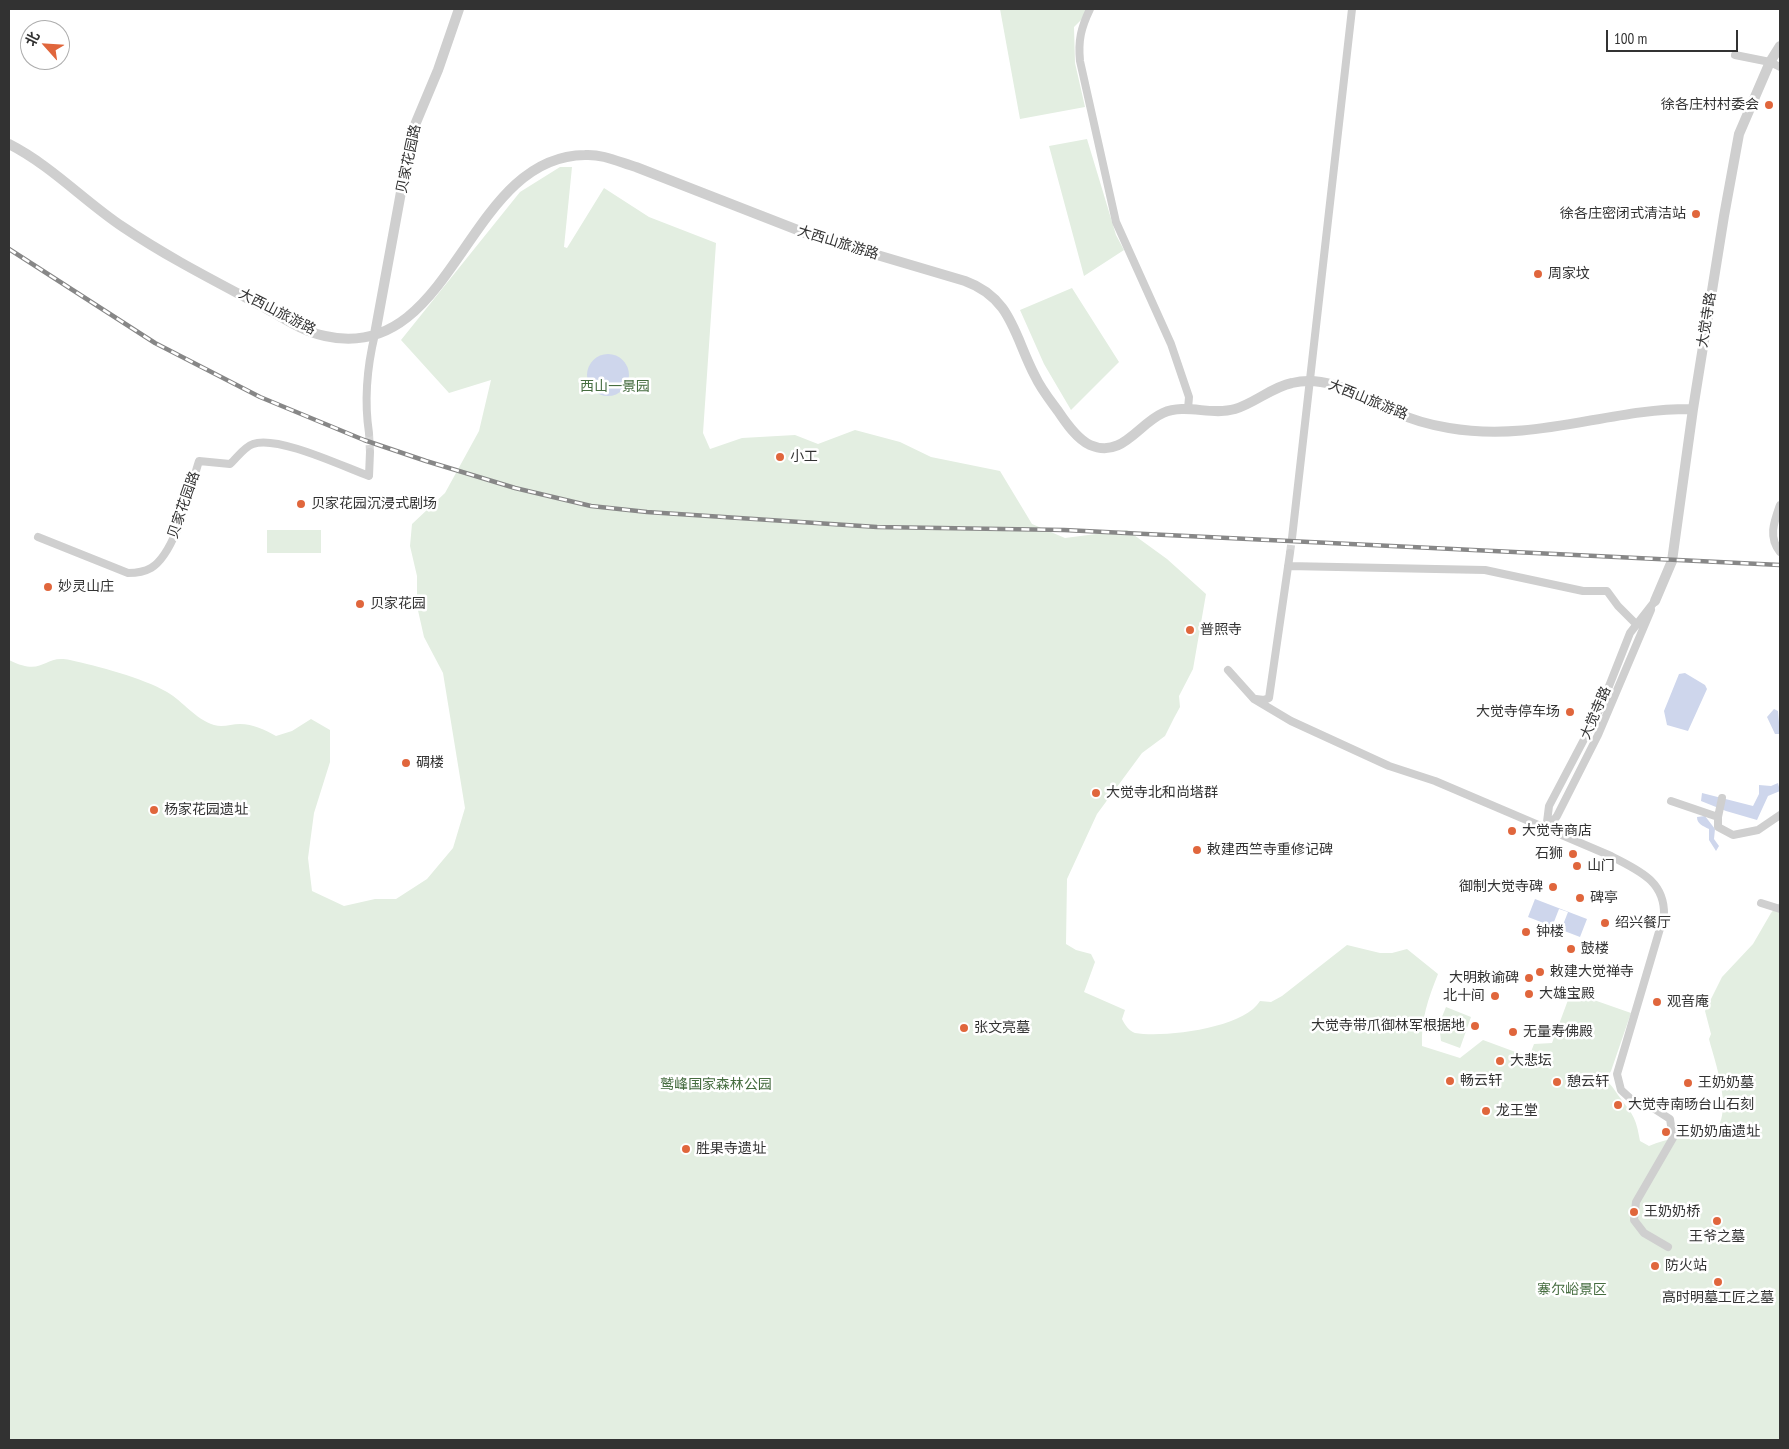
<!DOCTYPE html>
<html>
<head>
<meta charset="utf-8">
<style>
	body { margin:0 }
	#map { position:relative; width:1789px; height:1449px; overflow:hidden; background:#fff; font-family:"PT Sans Narrow","Noto Sans SC",sans-serif }
	canvas { display:block }
	.frame { position:absolute; inset:0; border:10px solid #323232; pointer-events:none }
	.north { position:absolute; left:20px; top:20px; width:50px; height:50px; box-sizing:border-box; background:#fff; border:1px solid #adadad; border-radius:50%; rotate:296deg; font-size:14px; font-weight:700; line-height:20px; text-align:center; color:#323232 }
	.north::after { content:''; display:block; margin:auto; width:18px; height:22px; background:#e0663c; clip-path:polygon(50% 0,100% 100%,50% 72%,0 100%) }
	.scale { position:absolute; left:1606px; top:30px; width:132px; height:22px; box-sizing:border-box; border:2px solid #323232; border-top:0; padding-left:6px; font-size:15px; line-height:18px; white-space:nowrap; color:#323232; -webkit-text-stroke:4px #fff; paint-order:stroke }
</style>
</head>
<body>
<div id="map">
<canvas width="1789" height="1449"></canvas>
<div class="frame"></div>
<div class="north">北</div>
<div class="scale">100 m</div>
</div>
<script>
const g = document.querySelector('canvas').getContext('2d');
g.lineJoin = 'round';
function fill(path, color) {
  g.fillStyle = color;
  g.fill(path, 'evenodd');
}
function strokePath(path, color, width, dash) {
  g.strokeStyle = color;
  g.lineWidth = width;
  g.lineCap = dash ? 'butt' : 'round';
  g.setLineDash(dash || []);
  g.stroke(path);
}
function drawText(font, color, halo, rows, align = 'center') {
  g.font = font + ' "PT Sans Narrow","Noto Sans SC",sans-serif';
  g.lineWidth = 5;
  g.setLineDash([]);
  g.textBaseline = 'middle';
  g.strokeStyle = halo;
  g.fillStyle = color;
  for (const [text, x, y, turn = 0] of rows) {
    g.save();
    g.translate(x, y);
    g.rotate((+turn || 0) * Math.PI / 180);
    g.textAlign = isNaN(turn) ? turn : align;
    if (halo) g.strokeText(text, 0, 0);
    g.fillText(text, 0, 0);
    g.restore();
  }
}
const green = new Path2D(`
	M 1000,9 L 1088,9 L 1088,13 L 1074,27 L 1075,63 L 1085,107 L 1020,119 Z
	M 1087,139 L 1116,235 L 1124,250 L 1084,276 L 1049,146 Z
	M 560,167 L 572,167 L 564,247 L 567,248 L 604,188 L 649,217 L 716,243 L 703,433 L 710,449 L 742,438 L 795,435 L 818,444 L 855,430 L 900,442 L 931,457 L 1000,471 L 1032,524 L 1065,538 L 1127,530 L 1167,559 L 1206,594 L 1193,669 L 1179,696 L 1180,707 L 1174,718 L 1165,736 L 1142,753 L 1097,814 L 1067,879 L 1066,944 L 1076,950 L 1091,954 L 1095,962 L 1084,992 L 1125,1010 L 1122,1019 C 1125,1025 1129,1031 1135,1033 C 1165,1038 1244,1028 1260,1001 L 1271,1002 L 1282,996 L 1347,945 L 1380,953 L 1392,953 L 1407,949 L 1438,974 C 1428,999 1421,1019 1422,1046 L 1460,1058 L 1483,1040 L 1529,1057 L 1534,1044 L 1552,1043 L 1571,992 L 1631,1013 L 1611,1071 L 1605,1080 C 1611,1084 1614,1089 1618,1095 C 1632,1114 1636,1116 1640,1141 L 1649,1146 C 1658,1142 1668,1139 1678,1138 C 1685,1138 1691,1140 1698,1139 C 1742,1133 1716,1067 1709,1039 L 1711,1034 L 1705,1011 L 1722,977 L 1753,944 L 1771,913 L 1780,902 L 1780,1440 L 9,1440 L 9,660 C 45,678 42,654 70,660 C 97,666 143,678 167,692 C 184,702 195,719 214,725 C 223,728 231,724 240,724 C 253,724 265,730 276,736 L 292,731 L 311,719 L 330,730 L 330,762 L 314,813 L 308,858 L 312,891 L 344,906 L 375,899 L 396,899 L 427,879 L 453,848 L 465,808 L 443,673 L 424,637 L 417,606 L 417,576 L 410,546 L 412,524 L 445,493 L 479,431 L 491,380 L 449,393 L 401,340 L 520,192 Z
	M 1072,288 L 1119,362 L 1071,410 L 1044,364 L 1020,310 Z
	M 267,530 L 321,530 L 321,553 L 267,553 Z
	M 1446,1007 L 1471,1017 L 1460,1048 L 1441,1041 L 1439,1024 Z`);
const water = new Path2D(`
	M587 375a21 21 0 1 1 42 0a21 21 0 1 1-42 0Z
	M 1685,673 L 1705,685 L 1707,689 L 1688,731 L 1667,725 L 1664,711 L 1679,674 Z
	M 1774,709 L 1778,711 L 1780,734 L 1775,734 L 1767,717 Z
	M 1778,783 L 1780,791 L 1768,796 L 1757,820 L 1726,811 L 1701,801 L 1702,793 L 1753,806 L 1759,794 L 1759,785 L 1771,786 Z
	M 1705,816 L 1715,829 L 1714,839 L 1719,846 L 1716,851 L 1709,840 L 1709,829 C 1703,826 1697,824 1697,817 Z
	M 1535,899 L 1587,919 L 1580,937 L 1528,917 Z`);
const pier = new Path2D(`
	M 1559,909 L 1568,912 L 1561,930 L 1552,927 Z`);
const minorTunnel = new Path2D(`
	M 369,433 L 370,452
	M 1290,553 L 1292,538`);
const minor = new Path2D(`
	M 1090,9 C 1081,28 1078,40 1080,61 L 1116,222 L 1171,344 L 1189,397 L 1188,409
	M 1735,55 L 1770,62 L 1780,67
	M 369,433 C 364,400 367,367 375,334
	M 1780,505 C 1774,522 1768,537 1780,552
	M 38,537 L 128,573 C 137,573 144,572 151,568 C 176,553 190,489 199,461 L 230,464 C 237,458 244,447 253,444 C 277,435 344,467 369,476 L 370,452
	M 1292,538 L 1352,9
	M 1288,566 L 1485,570 L 1583,591 L 1607,591 L 1618,606 L 1636,624
	M 1228,670 L 1254,699 L 1291,721 L 1389,766 L 1435,781 L 1611,856 C 1637,870 1665,880 1664,915 L 1617,1074 L 1621,1090 L 1633,1101 L 1653,1108 L 1670,1119 L 1673,1138 L 1636,1202 L 1634,1220 L 1644,1233 L 1668,1247
	M 1256,699 L 1264,700 L 1269,698 L 1290,553
	M 1671,801 L 1718,817 L 1722,798
	M 1718,817 L 1718,827 L 1733,835 L 1758,830 L 1780,815
	M 1546,830 L 1549,806 L 1600,709 L 1630,633 L 1655,601
	M 1546,830 L 1557,816 L 1598,735 L 1651,610
	M 1761,903 L 1780,909`);
const tertiary = new Path2D(`
	M 9,144 C 52,166 84,201 123,227 C 166,256 211,279 256,303 C 278,314 300,331 325,336 C 455,365 465,156 585,155 C 603,154 619,162 636,167 L 813,236 L 965,281 C 1012,298 1014,336 1035,376 C 1041,389 1050,400 1058,411 C 1066,423 1077,439 1090,445 C 1122,459 1138,424 1163,413 C 1186,403 1211,416 1235,409 C 1255,403 1272,387 1292,383 C 1329,374 1360,397 1392,411 C 1410,419 1430,425 1449,428 C 1537,443 1608,408 1693,409
	M 375,334 L 412,132 L 438,70 L 459,9
	M 1655,601 L 1672,561 L 1693,409 L 1724,216 L 1739,134 L 1770,62 L 1780,46`);
const rail = new Path2D(`
	M 9,249 L 155,343 L 260,397 L 364,440 L 426,461 L 515,488 L 591,506 L 647,512 L 877,527 L 1064,530 L 1780,565`);
const markers = [
	[1769,105,5,"#e0663c"],
	[1696,214,5,"#e0663c"],
	[1538,274,5,"#e0663c"],
	[780,457,5,"#e0663c"],
	[301,504,5,"#e0663c"],
	[48,587,5,"#e0663c"],
	[360,604,5,"#e0663c"],
	[1190,630,5,"#e0663c"],
	[1570,712,5,"#e0663c"],
	[406,763,5,"#e0663c"],
	[1096,793,5,"#e0663c"],
	[154,810,5,"#e0663c"],
	[1512,831,5,"#e0663c"],
	[1197,850,5,"#e0663c"],
	[1573,854,5,"#e0663c"],
	[1577,866,5,"#e0663c"],
	[1553,887,5,"#e0663c"],
	[1580,898,5,"#e0663c"],
	[1605,923,5,"#e0663c"],
	[1526,932,5,"#e0663c"],
	[1571,949,5,"#e0663c"],
	[1540,972,5,"#e0663c"],
	[1529,978,5,"#e0663c"],
	[1529,994,5,"#e0663c"],
	[1495,996,5,"#e0663c"],
	[1657,1002,5,"#e0663c"],
	[1475,1026,5,"#e0663c"],
	[964,1028,5,"#e0663c"],
	[1513,1032,5,"#e0663c"],
	[1500,1061,5,"#e0663c"],
	[1450,1081,5,"#e0663c"],
	[1557,1082,5,"#e0663c"],
	[1688,1083,5,"#e0663c"],
	[1618,1105,5,"#e0663c"],
	[1486,1111,5,"#e0663c"],
	[1666,1132,5,"#e0663c"],
	[686,1149,5,"#e0663c"],
	[1634,1212,5,"#e0663c"],
	[1717,1221,5,"#e0663c"],
	[1655,1266,5,"#e0663c"],
	[1718,1282,5,"#e0663c"]
];
const poiNames = [
	["徐各庄村村委会",1759,105,"right"],
	["徐各庄密闭式清洁站",1686,214,"right"],
	["周家坟",1548,274],
	["小工",790,457],
	["贝家花园沉浸式剧场",311,504],
	["妙灵山庄",58,587],
	["贝家花园",370,604],
	["普照寺",1200,630],
	["大觉寺停车场",1560,712,"right"],
	["碉楼",416,763],
	["大觉寺北和尚塔群",1106,793],
	["杨家花园遗址",164,810],
	["大觉寺商店",1522,831],
	["敕建西竺寺重修记碑",1207,850],
	["石狮",1563,854,"right"],
	["山门",1587,866],
	["御制大觉寺碑",1543,887,"right"],
	["碑亭",1590,898],
	["绍兴餐厅",1615,923],
	["钟楼",1536,932],
	["鼓楼",1581,949],
	["敕建大觉禅寺",1550,972],
	["大明敕谕碑",1519,978,"right"],
	["大雄宝殿",1539,994],
	["北十间",1485,996,"right"],
	["观音庵",1667,1002],
	["大觉寺带爪御林军根据地",1465,1026,"right"],
	["张文亮墓",974,1028],
	["无量寿佛殿",1523,1032],
	["大悲坛",1510,1061],
	["畅云轩",1460,1081],
	["憩云轩",1567,1082],
	["王奶奶墓",1698,1083],
	["大觉寺南旸台山石刻",1628,1105],
	["龙王堂",1496,1111],
	["王奶奶庙遗址",1676,1132],
	["胜果寺遗址",696,1149],
	["王奶奶桥",1644,1212],
	["王爷之墓",1717,1237,"center"],
	["防火站",1665,1266],
	["高时明墓工匠之墓",1718,1298,"center"]
];
const streetNames = [
	["贝家花园路",409,159,-78],
	["大西山旅游路",838,243,17],
	["大西山旅游路",277,312,27],
	["大觉寺路",1707,320,-81],
	["大西山旅游路",1368,400,22],
	["贝家花园路",184,505,-71],
	["大觉寺路",1596,713,-67]
];
const parkNames = [
	["西山一景园",615,387],
	["鹫峰国家森林公园",716,1085],
	["寨尔峪景区",1572,1290]
];
fill(green, '#e3eee1');
fill(water, '#ced6ec');
fill(pier, '#fff');
strokePath(minorTunnel, '#d6d6d6', 8, [8, 4]);
strokePath(minor, '#cfcfcf', 8);
strokePath(tertiary, '#cfcfcf', 10);
strokePath(rail, '#878787', 4.5);
strokePath(rail, '#fff', 2.5, [8]);
for (const [x, y, r, color] of markers) {
  const dot = new Path2D();
  dot.arc(x, y, r, 0, 2 * Math.PI);
  g.fillStyle = color;
  g.fill(dot);
  strokePath(dot, '#fff', 2);
}
drawText('14px', '#323232', '#fff', poiNames, 'left');
drawText('14px', '#323232', '#fff', streetNames);
drawText('14px', '#466d40', '#fff', parkNames);
</script>
</body>
</html>
